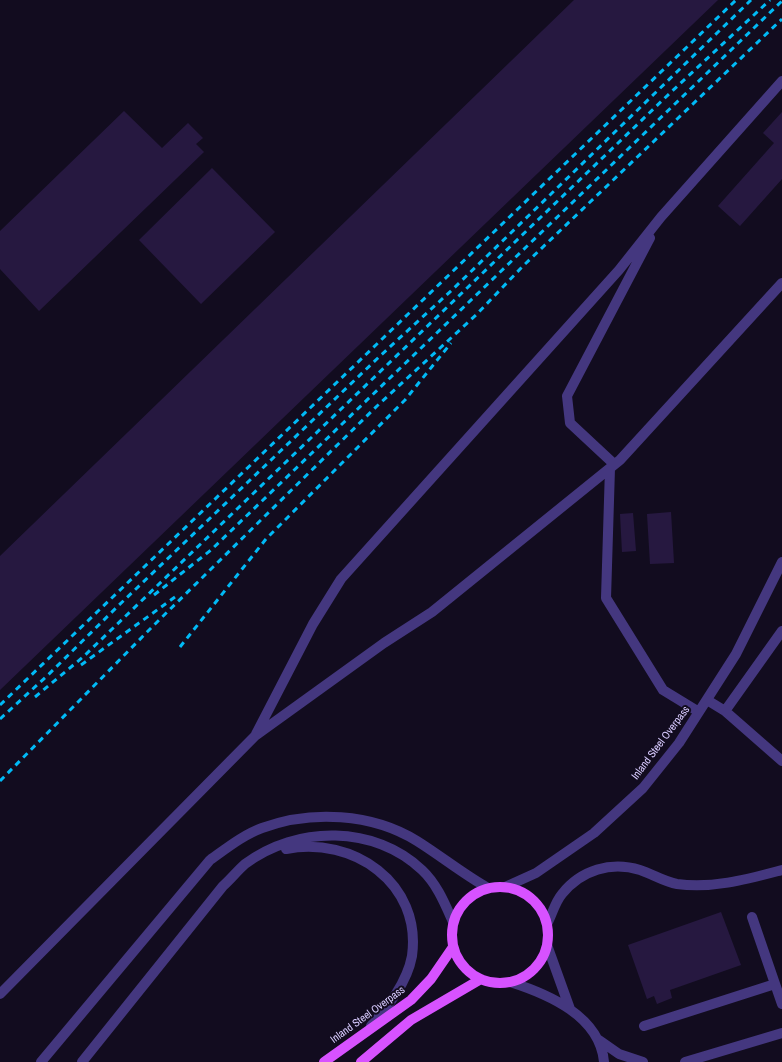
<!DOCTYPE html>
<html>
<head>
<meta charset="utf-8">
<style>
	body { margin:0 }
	canvas { display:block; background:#120c1f }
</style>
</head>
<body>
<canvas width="782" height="1062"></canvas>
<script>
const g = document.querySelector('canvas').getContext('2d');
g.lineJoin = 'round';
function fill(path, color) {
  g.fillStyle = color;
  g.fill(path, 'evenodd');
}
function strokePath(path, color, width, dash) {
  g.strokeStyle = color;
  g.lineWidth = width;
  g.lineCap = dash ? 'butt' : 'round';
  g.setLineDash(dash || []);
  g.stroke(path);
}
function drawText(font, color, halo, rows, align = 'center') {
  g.font = font + ' "Archivo Narrow",sans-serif';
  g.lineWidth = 4;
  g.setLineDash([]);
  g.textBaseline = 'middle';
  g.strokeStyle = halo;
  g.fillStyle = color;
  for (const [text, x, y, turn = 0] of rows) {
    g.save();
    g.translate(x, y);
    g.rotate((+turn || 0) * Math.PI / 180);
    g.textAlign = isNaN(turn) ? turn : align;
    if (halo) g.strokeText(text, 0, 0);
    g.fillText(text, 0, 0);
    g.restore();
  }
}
const building = new Path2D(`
	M 574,0 L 718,0 L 0,690 L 0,556 Z
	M 124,111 L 162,148 L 188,123 L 203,138 L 196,144 L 204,152 L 39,311 L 0,269 L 0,231 Z
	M 782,112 L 782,179 L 740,226 L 718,206 L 774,143 L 763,133 Z
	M 212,168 L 275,232 L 201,304 L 139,240 Z
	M 671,512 L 674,563 L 650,564 L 647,514 Z
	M 633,513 L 636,551 L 622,552 L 620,514 Z
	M 721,912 L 741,965 L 670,990 L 672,998 L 657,1004 L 654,996 L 647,999 L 628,945 Z`);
const minor = new Path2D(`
	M 614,464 L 570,423 L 567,396 L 650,238
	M 610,468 L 606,598 L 663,690 L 699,712
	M 707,700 L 725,711 L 782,761
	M 725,711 L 782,631
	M 256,734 L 313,624 L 341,579 L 619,270 L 661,217 L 782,81
	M 286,849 C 353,836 422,883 412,956 C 407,983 388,1006 371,1026
	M 505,887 L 536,873 L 594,833 L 643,788 L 679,743 L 736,654 L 782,562
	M 752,917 L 782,1004
	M 547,924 C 552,915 555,902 562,894 C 581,870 611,861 640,870 C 652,874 665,882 677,884 C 713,889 748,879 782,870
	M 547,945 L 570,1009
	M 510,982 C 548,994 600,1016 604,1062
	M 0,994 L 255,736 L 384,643 L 432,612 L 620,460 L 782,283
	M 644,1026 L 775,984
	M 599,1040 L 619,1054 L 643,1062
	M 41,1062 L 210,860 C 227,848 243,835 262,828 C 311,810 372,813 417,841 C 441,856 463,874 488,888
	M 82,1062 L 223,886 C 231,879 237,871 245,864 C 297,825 375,825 422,870 C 437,884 445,904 453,922
	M 685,1062 L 782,1033`);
const major = new Path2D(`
	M452 935a48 48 0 1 1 96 0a48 48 0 1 1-96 0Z
	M 324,1062 L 411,1000 L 431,979 L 453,947
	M 361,1062 L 411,1020 L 481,979`);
const rail = new Path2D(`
	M 154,595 L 211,550 L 782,1
	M 180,647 L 266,539 L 405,400 L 451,343
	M 81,665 L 175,597
	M 35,697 L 83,657 L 669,94 L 770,0
	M 0,705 L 736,0
	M 0,719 L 48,675 L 117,607 L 380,356 L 453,289 L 751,0
	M 0,781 L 153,626 L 377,406 L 476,315 L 523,266 L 782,19`);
const streetNames = [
	["Inland Steel Overpass",661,743,-53],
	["Inland Steel Overpass",368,1015,-36]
];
fill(building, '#261840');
strokePath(minor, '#44377f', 10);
strokePath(major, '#d752ff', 10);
strokePath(rail, '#00baf6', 3, [6, 5]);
drawText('11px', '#d8cbff', '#120c1f', streetNames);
</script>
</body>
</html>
